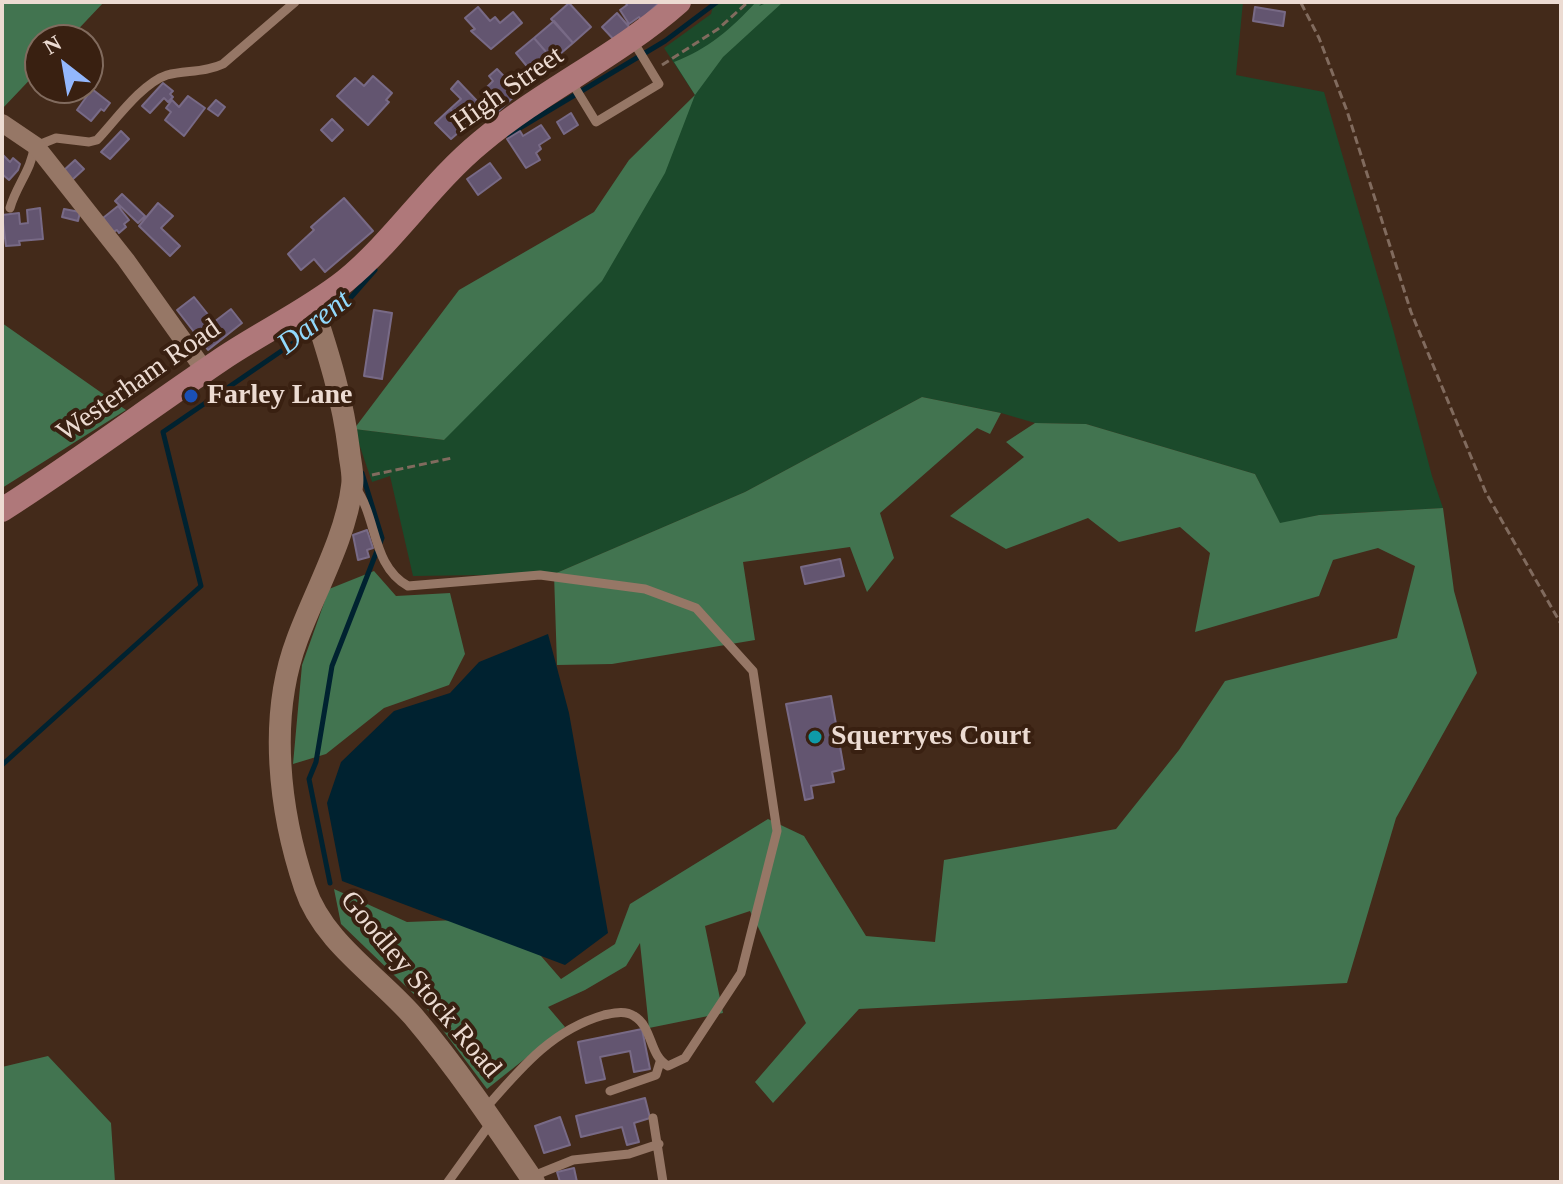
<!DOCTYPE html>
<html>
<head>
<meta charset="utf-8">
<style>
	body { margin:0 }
	#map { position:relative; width:1563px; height:1184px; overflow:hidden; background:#432a1a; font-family:"Times New Roman",serif }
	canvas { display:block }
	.frame { position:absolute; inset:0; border:4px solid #ecdbd2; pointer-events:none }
	.north { position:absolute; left:24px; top:24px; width:80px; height:80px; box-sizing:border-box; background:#392011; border:2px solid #816b5e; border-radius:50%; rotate:329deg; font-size:22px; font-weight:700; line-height:32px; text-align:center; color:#ecdbd2 }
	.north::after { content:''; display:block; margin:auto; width:28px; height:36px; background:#93b7fd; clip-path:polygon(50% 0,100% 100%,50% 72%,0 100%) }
</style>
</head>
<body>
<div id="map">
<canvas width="1563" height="1184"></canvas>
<div class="frame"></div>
<div class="north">N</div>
</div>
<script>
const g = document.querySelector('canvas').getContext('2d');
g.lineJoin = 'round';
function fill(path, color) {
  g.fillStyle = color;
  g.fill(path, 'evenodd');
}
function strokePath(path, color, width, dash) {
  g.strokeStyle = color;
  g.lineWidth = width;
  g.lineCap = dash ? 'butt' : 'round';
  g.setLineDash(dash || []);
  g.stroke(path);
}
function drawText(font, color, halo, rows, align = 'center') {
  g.font = font + ' "Times New Roman",serif';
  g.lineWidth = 8;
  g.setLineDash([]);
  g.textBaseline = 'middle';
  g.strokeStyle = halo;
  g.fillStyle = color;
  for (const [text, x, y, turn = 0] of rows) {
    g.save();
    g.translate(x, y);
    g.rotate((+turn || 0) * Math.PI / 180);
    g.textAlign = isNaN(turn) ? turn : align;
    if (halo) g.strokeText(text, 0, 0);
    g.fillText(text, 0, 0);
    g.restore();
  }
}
const green = new Path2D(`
	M 714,2 L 1243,2 L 1236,75 L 1324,92 L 1393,329 L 1432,476 L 1443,508 L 1319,515 L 1280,524 L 1255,474 L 1086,424 L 1035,423 L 1001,413 L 922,397 L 745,492 L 554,574 L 413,576 L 390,476 L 372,482 L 354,429 L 444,440 L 695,95 L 664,48 L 711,14 Z`);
const forest = new Path2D(`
	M 2,2 L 104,2 L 68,40 L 40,40 L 40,69 L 2,109 Z
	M 756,2 L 763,2 L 759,6 L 769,2 L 783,2 L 723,57 L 695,95 L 665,173 L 602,281 L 444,440 L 354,429 L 459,290 L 594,212 L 629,160 L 695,95 L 674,62 C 708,49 731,29 756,2 Z
	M 2,323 L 126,410 L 2,488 Z
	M 922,397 L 1001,413 L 990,434 L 977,428 L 880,513 L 894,558 L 867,592 L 850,547 L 743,562 L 755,640 L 612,664 L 557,665 L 554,574 L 745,492 Z
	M 1035,423 L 1086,424 L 1255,474 L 1280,523 L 1319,515 L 1443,508 L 1454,591 L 1477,673 L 1396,818 L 1347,983 L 859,1009 L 773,1103 L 755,1082 L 806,1023 L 750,911 L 705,926 L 723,1013 L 649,1028 L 640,943 L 626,966 L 585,990 L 548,1007 L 565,1027 L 487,1089 L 421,1001 L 341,924 L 334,889 L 407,922 L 508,918 L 561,979 L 615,944 L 630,904 L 768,819 L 804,836 L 866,936 L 935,942 L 944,860 L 1116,829 L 1179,750 L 1225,681 L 1397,638 L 1415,566 L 1378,548 L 1333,560 L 1319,596 L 1195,632 L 1210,553 L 1180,527 L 1119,542 L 1088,518 L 1006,549 L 950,516 L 1024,457 L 1006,442 Z
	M 374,571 L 396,596 L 450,593 L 465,654 L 449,685 L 384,708 L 326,754 L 293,764 L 302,665 L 329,589 Z
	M 48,1056 L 111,1123 L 115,1182 L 2,1182 L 2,1067 Z`);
const water = new Path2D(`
	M 548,634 L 569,713 L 608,933 L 565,965 L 342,881 L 327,803 L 341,762 L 394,711 L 450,693 L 479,662 Z`);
const stream = new Path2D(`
	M 508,135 L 665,41 L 717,2
	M 323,322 L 339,311 L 375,270
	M 2,765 L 201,586 L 163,432 L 315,328
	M 330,883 L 309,779 L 316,762 L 332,666 L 382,538 L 362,473`);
const building = new Path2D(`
	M 625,2 L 660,2 L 641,20 L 639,17 L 629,24 L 620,10 L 627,5 Z
	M 569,3 L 591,27 L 573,43 L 551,19 Z
	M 478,7 L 490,21 L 495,17 L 500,23 L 513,12 L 522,23 L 491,49 L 471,31 L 475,29 L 465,18 Z
	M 1255,7 L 1285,12 L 1283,26 L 1253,21 Z
	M 617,13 L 631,29 L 616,42 L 602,27 Z
	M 554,21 L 573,43 L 553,60 L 534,38 Z
	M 534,38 L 553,60 L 542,69 L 530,70 L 516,53 Z
	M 497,69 L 519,92 L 492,117 L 478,102 L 489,92 L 486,88 L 493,81 L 489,76 Z
	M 373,76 L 392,93 L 386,100 L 389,102 L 368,125 L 337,96 L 355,78 L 364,86 Z
	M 458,81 L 478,102 L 473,106 L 479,113 L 466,126 L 450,109 L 461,99 L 451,89 Z
	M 163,83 L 173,91 L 170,94 L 173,97 L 168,102 L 164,98 L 150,113 L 142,106 Z
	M 92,89 L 110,103 L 104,111 L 101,109 L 91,121 L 77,110 Z
	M 188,96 L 205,108 L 184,136 L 165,120 L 171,112 L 166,108 L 172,100 L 179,107 Z
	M 216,100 L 225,107 L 218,116 L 208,109 Z
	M 450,109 L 466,126 L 451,139 L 435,123 Z
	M 571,113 L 578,125 L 564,134 L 557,122 Z
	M 332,119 L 343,130 L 332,141 L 321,130 Z
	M 541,125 L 550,138 L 539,145 L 541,149 L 536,153 L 540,160 L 526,168 L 507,139 L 520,131 L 523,136 Z
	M 121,131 L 129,139 L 110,159 L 101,152 Z
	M 2,154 L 10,162 L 13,158 L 20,164 L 18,170 L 9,180 L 2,174 Z
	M 75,160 L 84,169 L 72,180 L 63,171 Z
	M 490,163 L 501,178 L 478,195 L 467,179 Z
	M 122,194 L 145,216 L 138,223 L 115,201 Z
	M 344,198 L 373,231 L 325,272 L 314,259 L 301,270 L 288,254 L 314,230 L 311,227 Z
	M 158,203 L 173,216 L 161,228 L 180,246 L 170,256 L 139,226 Z
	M 118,206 L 129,220 L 124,224 L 126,227 L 119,233 L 117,230 L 113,232 L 103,218 Z
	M 40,208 L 43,239 L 19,241 L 20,245 L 6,246 L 2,215 L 19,213 L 20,224 L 28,223 L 27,210 Z
	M 64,209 L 80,212 L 78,221 L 62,217 Z
	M 194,297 L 214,322 L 231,309 L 242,323 L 208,350 L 177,310 Z
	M 374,310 L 392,313 L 382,379 L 364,376 Z
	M 367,530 L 373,548 L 367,550 L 369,557 L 358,560 L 353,535 Z
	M 840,559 L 844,576 L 805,584 L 801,567 Z
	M 831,696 L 844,769 L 832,772 L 834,782 L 811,786 L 813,798 L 805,800 L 786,704 Z
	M 642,1029 L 650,1069 L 634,1072 L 630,1051 L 600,1057 L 605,1079 L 586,1083 L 578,1042 Z
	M 645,1098 L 650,1118 L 634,1123 L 639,1142 L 627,1145 L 622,1127 L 581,1137 L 576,1116 Z
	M 560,1117 L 570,1145 L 544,1153 L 535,1126 Z
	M 574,1168 L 577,1182 L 560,1182 L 557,1172 Z`);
const path = new Path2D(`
	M 1301,3 L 1319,38 L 1347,111 L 1411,312 L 1486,493 L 1561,624
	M 662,65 L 718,29 L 748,2
	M 372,475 L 452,458`);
const service = new Path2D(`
	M 571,81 L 596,122 L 659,84 L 633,41
	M 36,146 L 56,138 L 89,142 L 97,140 C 115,121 142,83 167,75 C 186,70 204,73 223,64 L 295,2
	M 10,208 C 16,186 32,169 34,147
	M 355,487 C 378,518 371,565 408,586 L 540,575 L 645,589 L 696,608 L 753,671 L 777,831 L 741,973 L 685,1058 L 668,1066 C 649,1056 653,1027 634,1016 C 625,1010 614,1013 604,1015 C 551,1030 519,1070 484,1110
	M 610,1091 L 656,1075 L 660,1062
	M 653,1118 L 663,1182
	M 531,1177 L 573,1160 L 629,1154 L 659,1144
	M 448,1182 L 492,1121`);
const minor = new Path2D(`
	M 2,123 L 36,146 L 126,260 L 205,371`);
const tertiary = new Path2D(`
	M 312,304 C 328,352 343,400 349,450 C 350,462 354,475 352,486 C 346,537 315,591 297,640 C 268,717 279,811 305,888 C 323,942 377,975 413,1016 C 457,1068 496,1126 534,1182`);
const primary = new Path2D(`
	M 2,510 C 77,462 148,409 222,359 C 262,332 307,311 345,281 C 395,240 431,183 481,142 C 543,90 618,56 679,2`);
const markers = [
	[191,396,8,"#1a4fb4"],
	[815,737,8,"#0f9aa8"]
];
const streetNames = [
	["High Street",508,90,-35],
	["Westerham Road",139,381,-35],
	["Goodley Stock Road",420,985,50]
];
const poiNames = [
	["Farley Lane",207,396],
	["Squerryes Court",831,737]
];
const waterNames = [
	["Darent",315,323,-38]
];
fill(green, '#1b4a2b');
fill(forest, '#427450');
fill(water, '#002230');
strokePath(stream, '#002230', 5);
fill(building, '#635570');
strokePath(building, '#786a86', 2);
strokePath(path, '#816b5e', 3, [8, 4]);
strokePath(service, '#967766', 9);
strokePath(minor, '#967766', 18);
strokePath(tertiary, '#967766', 22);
strokePath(primary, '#af787a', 24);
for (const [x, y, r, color] of markers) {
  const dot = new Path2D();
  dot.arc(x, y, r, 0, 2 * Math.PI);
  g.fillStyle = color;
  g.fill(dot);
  strokePath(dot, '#392011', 3);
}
drawText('28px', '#ecdbd2', '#392011', streetNames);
drawText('bold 28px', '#ecdbd2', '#392011', poiNames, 'left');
drawText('italic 30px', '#91d9fc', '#392011', waterNames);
</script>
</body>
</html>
